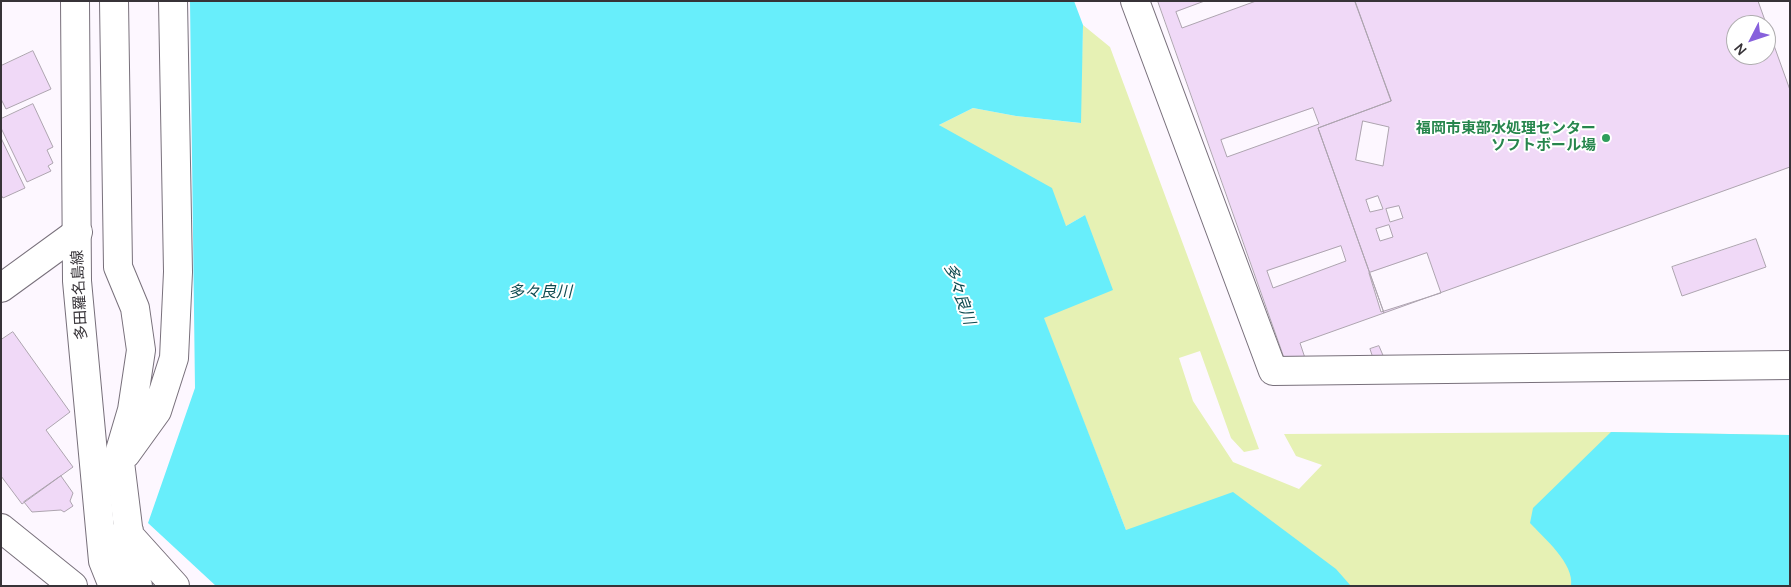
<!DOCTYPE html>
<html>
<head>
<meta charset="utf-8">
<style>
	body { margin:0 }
	#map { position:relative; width:1791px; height:587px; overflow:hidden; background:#fdf7ff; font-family:Manrope,sans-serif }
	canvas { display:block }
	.frame { position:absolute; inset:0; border:2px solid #373338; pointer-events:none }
	.north { position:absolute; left:1726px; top:15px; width:50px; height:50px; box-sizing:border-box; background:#fff; border:1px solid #afadaf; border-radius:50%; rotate:229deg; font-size:14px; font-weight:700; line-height:20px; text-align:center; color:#373338 }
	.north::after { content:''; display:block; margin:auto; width:18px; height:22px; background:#8761dc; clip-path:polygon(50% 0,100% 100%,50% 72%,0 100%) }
</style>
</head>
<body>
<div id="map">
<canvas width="1791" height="587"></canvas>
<div class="frame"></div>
<div class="north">N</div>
</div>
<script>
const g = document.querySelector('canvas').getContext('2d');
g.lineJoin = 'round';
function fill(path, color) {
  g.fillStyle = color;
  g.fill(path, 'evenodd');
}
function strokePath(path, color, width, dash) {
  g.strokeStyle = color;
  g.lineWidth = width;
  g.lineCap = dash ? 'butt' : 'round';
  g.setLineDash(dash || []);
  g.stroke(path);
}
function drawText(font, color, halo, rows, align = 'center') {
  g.font = font + ' Manrope,"Noto Sans JP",sans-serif';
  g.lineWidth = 4;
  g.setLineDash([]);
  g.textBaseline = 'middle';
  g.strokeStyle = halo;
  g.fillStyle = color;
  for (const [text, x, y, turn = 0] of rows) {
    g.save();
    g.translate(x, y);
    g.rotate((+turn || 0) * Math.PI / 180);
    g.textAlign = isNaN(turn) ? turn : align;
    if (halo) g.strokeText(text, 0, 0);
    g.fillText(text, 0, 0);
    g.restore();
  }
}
const green = new Path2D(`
	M 1083,25 L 1110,47 L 1259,449 L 1244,452 L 1231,438 L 1200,351 L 1179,358 L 1193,401 L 1233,462 L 1299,489 L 1322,465 L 1296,456 L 1284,434 L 1611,432 L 1790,435 L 1634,586 L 1160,586 L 1126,530 L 1043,318 L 1085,215 L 1066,226 L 939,125 L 973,108 L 1016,116 L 1080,123 Z`);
const water = new Path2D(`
	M 190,1 L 1074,1 L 1083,25 L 1081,123 L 1016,116 L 973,108 L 939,125 L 1052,188 L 1066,226 L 1085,215 L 1113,290 L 1044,318 L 1126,530 L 1233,492 L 1336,569 L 1351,586 L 216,586 L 148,523 L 195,388 Z
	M 1611,432 L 1790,435 L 1790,586 L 1571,586 C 1575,564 1543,537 1530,523 L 1533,508 Z`);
const building = new Path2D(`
	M 1158,1 L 1355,1 L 1391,101 L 1318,128 L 1384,313 L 1300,343 L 1305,358 L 1287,365 Z
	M 1205,1 L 1256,1 L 1182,28 L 1176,12 Z
	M 1355,1 L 1758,1 L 1790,90 L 1790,167 L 1384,313 L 1318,128 L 1391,101 ZM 1736,25 L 1766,25 L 1766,55 L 1736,55 Z
	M 33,51 L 51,89 L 6,109 L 1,99 L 1,66 Z
	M 33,104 L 53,147 L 47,150 L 53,163 L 48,166 L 51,171 L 27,182 L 1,128 L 1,119 Z
	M 1313,108 L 1319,124 L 1227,157 L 1221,140 Z
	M 1363,121 L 1389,127 L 1383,166 L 1356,160 Z
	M 1,138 L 25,188 L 3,198 L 1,195 Z
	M 1378,196 L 1383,209 L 1370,212 L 1366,200 Z
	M 1399,206 L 1403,218 L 1390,222 L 1386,209 Z
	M 1389,225 L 1393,237 L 1380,241 L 1376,229 Z
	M 1756,239 L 1766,267 L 1682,296 L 1672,267 Z
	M 1341,246 L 1346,261 L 1273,288 L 1267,271 Z
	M 1427,253 L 1441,293 L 1381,312 L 1369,273 Z
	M 13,332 L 70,412 L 46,430 L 73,467 L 22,504 L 1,476 L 1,340 Z
	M 1379,346 L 1385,360 L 1375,364 L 1370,349 Z
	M 61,476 L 73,493 L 70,501 L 73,506 L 64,512 L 61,510 L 32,512 L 24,502 Z`);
const minor = new Path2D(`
	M 114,1 L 118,267 L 135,308 L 141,350 L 132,410 L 119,454 L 129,535 L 175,586
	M 1135,1 L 1273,371 L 1790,365
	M 1,288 L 78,232
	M 126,454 L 157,411 L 174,358 L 178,272 L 173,1
	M 1,528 L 73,586
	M 129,531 L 121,536 L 123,563 L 138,586`);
const major = new Path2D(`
	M 75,1 L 77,281 L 103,561 L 113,586`);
const markers = [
	[1606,138,5,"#2e9e5b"]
];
const leisureNames = [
	["福岡市東部水処理センター",1596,129],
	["ソフトボール場",1596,146]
];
const streetNames = [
	["多田羅名島線",80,295,-93]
];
const waterNames = [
	["多々良川",540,293],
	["多々良川",959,294,71]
];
fill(green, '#e6f1b4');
fill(water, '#68eefb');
fill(building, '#f0d9f7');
strokePath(building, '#ada4af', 1);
strokePath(minor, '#78707b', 30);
strokePath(major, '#78707b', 30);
strokePath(minor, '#fff', 28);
strokePath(major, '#fff', 28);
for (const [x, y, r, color] of markers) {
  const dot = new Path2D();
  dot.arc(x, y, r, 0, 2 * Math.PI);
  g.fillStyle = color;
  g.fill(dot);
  strokePath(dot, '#fff', 2);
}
drawText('bold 15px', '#27864d', '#fff', leisureNames, 'right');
drawText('15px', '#373338', '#fff', streetNames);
drawText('italic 16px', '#104c52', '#fff', waterNames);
</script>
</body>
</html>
